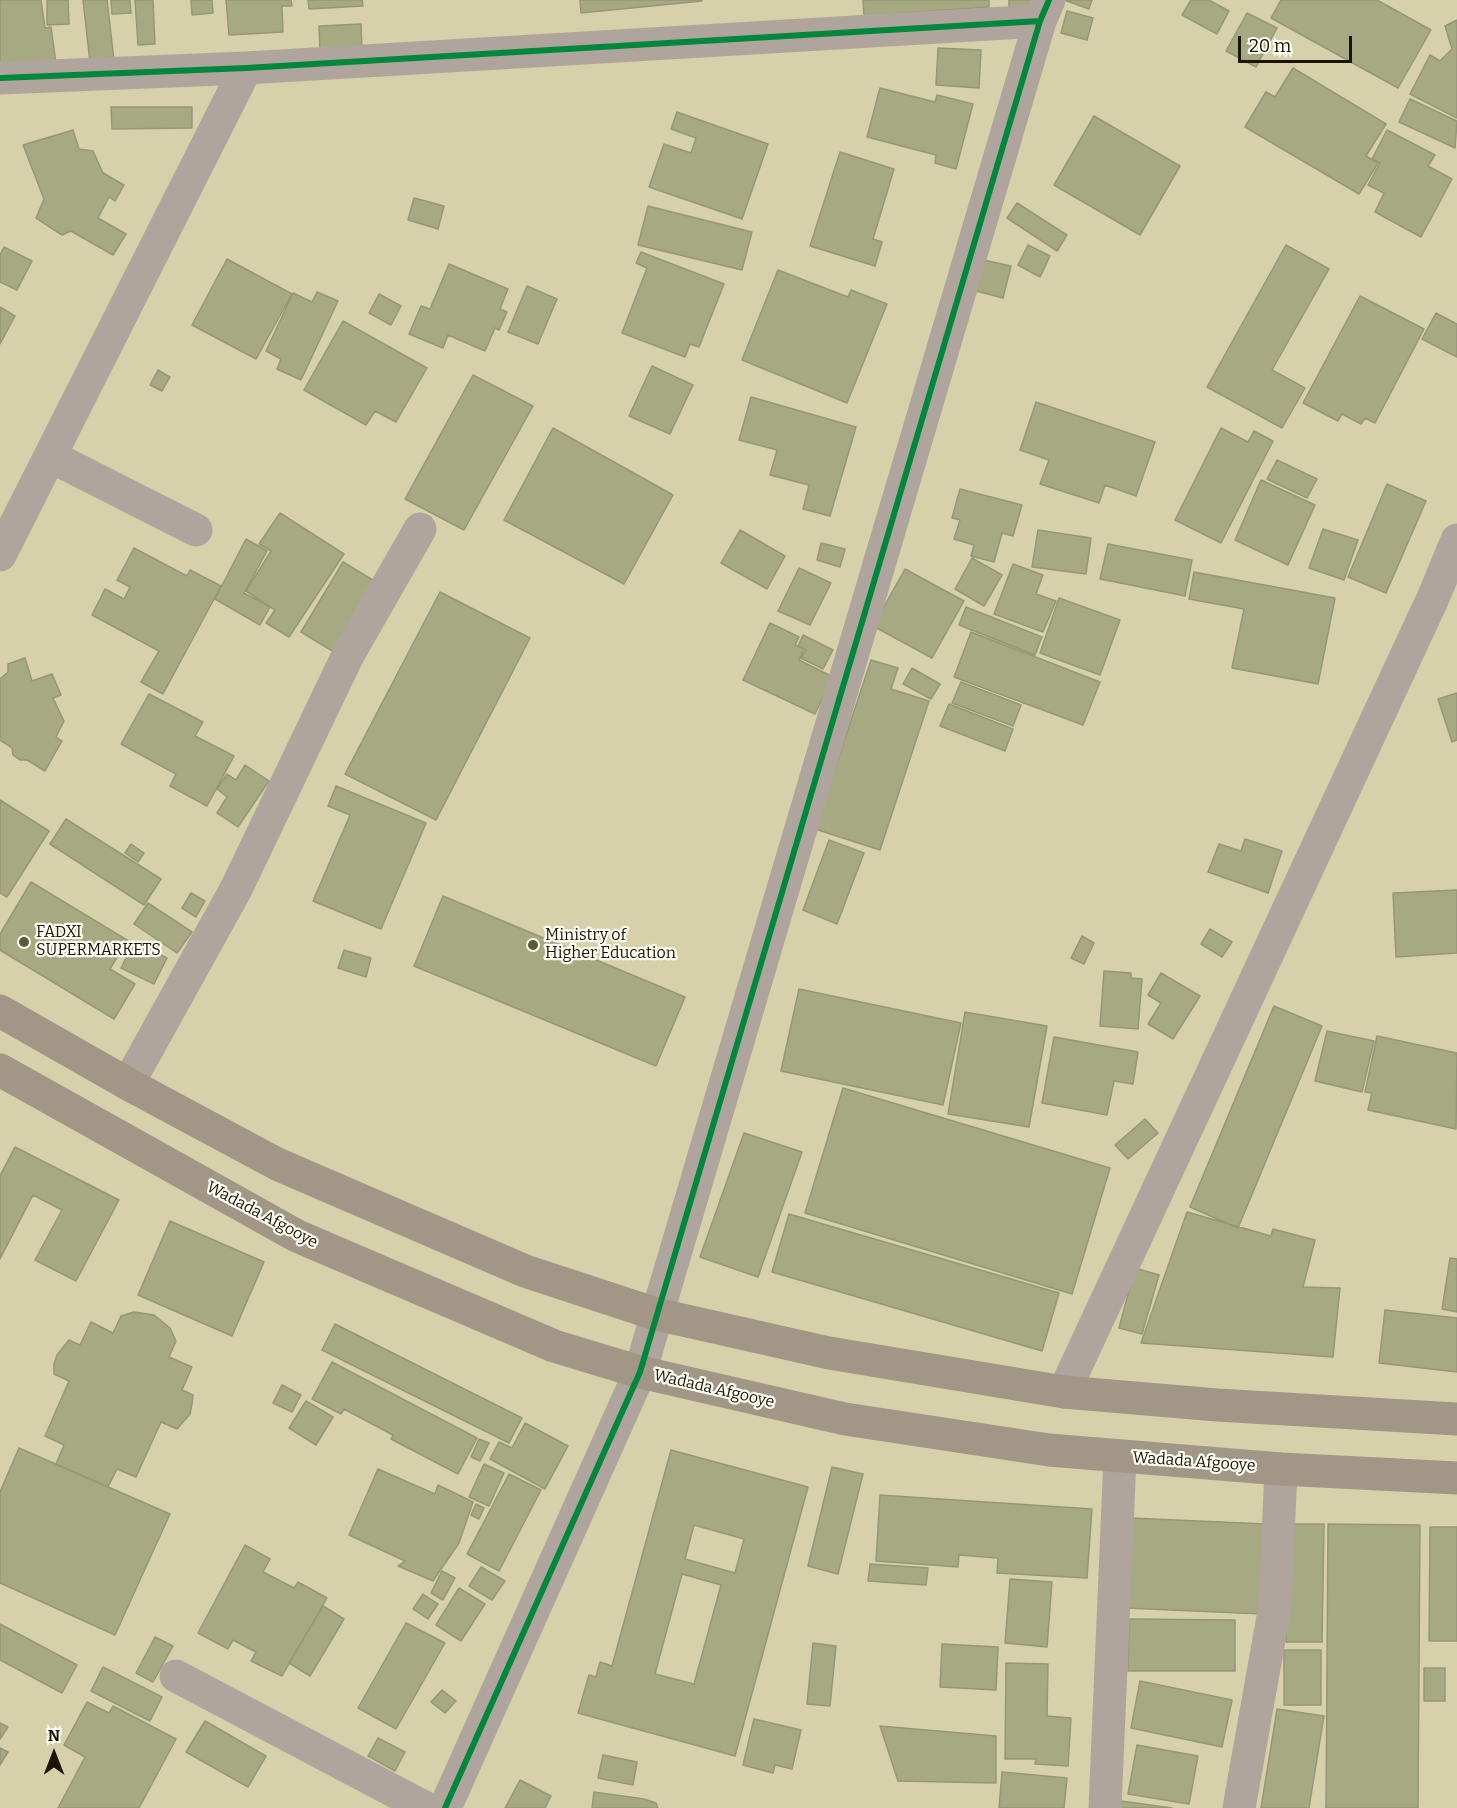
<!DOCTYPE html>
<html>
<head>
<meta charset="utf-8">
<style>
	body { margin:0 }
	#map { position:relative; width:1457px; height:1808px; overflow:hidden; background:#d6d1aa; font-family:Bitter,serif }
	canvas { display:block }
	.north { position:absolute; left:24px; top:1724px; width:60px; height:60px; -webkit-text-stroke:4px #fffef7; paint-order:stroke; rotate:0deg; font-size:16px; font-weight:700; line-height:24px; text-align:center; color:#191500 }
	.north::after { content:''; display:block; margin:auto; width:21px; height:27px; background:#191500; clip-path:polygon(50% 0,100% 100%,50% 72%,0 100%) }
	.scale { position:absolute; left:1238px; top:36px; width:114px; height:27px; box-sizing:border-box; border:3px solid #191500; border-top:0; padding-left:8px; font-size:18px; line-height:21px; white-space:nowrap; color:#191500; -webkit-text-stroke:4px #fffef7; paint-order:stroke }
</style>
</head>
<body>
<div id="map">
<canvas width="1457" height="1808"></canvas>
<div class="north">N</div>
<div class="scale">20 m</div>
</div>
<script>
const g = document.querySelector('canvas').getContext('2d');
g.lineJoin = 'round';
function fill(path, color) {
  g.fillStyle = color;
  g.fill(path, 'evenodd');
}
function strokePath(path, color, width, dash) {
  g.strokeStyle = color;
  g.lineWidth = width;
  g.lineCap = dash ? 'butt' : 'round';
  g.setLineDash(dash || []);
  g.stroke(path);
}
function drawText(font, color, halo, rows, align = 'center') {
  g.font = font + ' Bitter,serif';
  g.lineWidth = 4.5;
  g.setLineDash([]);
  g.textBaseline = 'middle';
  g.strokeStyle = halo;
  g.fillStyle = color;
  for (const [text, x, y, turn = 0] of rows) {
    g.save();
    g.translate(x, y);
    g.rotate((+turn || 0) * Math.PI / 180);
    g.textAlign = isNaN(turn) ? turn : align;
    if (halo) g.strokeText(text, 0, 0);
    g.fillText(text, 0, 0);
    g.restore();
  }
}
const building = new Path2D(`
	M 0,0 L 41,0 L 45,28 L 51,27 L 56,64 L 0,72 Z
	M 47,0 L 68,0 L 69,24 L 47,25 Z
	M 83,0 L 107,0 L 115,69 L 91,71 Z
	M 111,0 L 130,0 L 131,13 L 112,14 Z
	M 135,0 L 153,0 L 155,44 L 138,45 Z
	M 191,0 L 212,0 L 213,13 L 192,15 Z
	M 226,0 L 291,0 L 292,6 L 282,6 L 283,32 L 229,35 Z
	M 308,0 L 362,0 L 363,6 L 309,9 Z
	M 580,0 L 702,0 L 702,1 L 581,13 Z
	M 863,0 L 989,0 L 989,7 L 864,16 Z
	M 1009,0 L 1034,0 L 1033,13 L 1009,12 Z
	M 1064,0 L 1092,0 L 1089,9 Z
	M 1191,0 L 1209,0 L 1229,11 L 1217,34 L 1182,15 Z
	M 1281,0 L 1377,0 L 1431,30 L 1398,88 L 1271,18 Z
	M 1067,11 L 1093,18 L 1087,40 L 1061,33 Z
	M 1247,13 L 1277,28 L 1256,67 L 1226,51 Z
	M 1457,20 L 1457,118 L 1410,94 L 1430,55 L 1440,61 L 1452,49 L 1445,26 Z
	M 361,24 L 362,50 L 320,52 L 319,26 Z
	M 938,48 L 981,50 L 979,88 L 936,85 Z
	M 1293,68 L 1386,124 L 1366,156 L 1378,163 L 1359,194 L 1245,127 L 1266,92 L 1275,97 Z
	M 880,88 L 935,102 L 937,95 L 973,104 L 956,169 L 935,163 L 936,155 L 867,137 Z
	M 1410,99 L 1457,121 L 1455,148 L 1399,122 Z
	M 111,107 L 192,107 L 192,128 L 112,129 Z
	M 677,112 L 768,144 L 742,219 L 649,187 L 664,144 L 691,153 L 696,138 L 671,129 Z
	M 1094,116 L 1180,166 L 1140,235 L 1054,185 Z
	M 73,130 L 79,149 L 93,151 L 103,173 L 124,185 L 115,201 L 109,197 L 98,218 L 126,234 L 113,255 L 71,231 L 62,235 L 36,218 L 44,199 L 23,145 Z
	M 1387,130 L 1435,155 L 1428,166 L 1452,179 L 1421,237 L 1375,212 L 1384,193 L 1368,185 L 1380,163 L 1372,159 Z
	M 840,152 L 894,169 L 873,239 L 882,242 L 875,266 L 810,246 Z
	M 414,198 L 444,206 L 438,229 L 408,220 Z
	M 1017,203 L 1067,235 L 1057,251 L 1007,218 Z
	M 648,206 L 752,232 L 742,270 L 638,245 Z
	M 1028,245 L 1050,256 L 1040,277 L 1018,265 Z
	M 1286,245 L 1329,269 L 1272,370 L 1305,388 L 1282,428 L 1207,387 Z
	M 4,247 L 32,261 L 17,290 L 0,282 L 0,255 Z
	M 641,252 L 724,284 L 699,347 L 690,344 L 685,357 L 622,333 L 647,268 L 636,263 Z
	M 227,259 L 292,294 L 256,359 L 192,325 Z
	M 984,260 L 1011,266 L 1003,298 L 976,291 Z
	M 449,264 L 508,289 L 500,309 L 507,312 L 499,330 L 495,328 L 485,351 L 448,335 L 443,348 L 409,334 L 421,306 L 430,309 Z
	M 778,270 L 848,297 L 851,290 L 887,304 L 847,403 L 742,360 Z
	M 527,286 L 557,299 L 538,344 L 508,332 Z
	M 317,292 L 338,301 L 301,380 L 277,369 L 281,359 L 266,351 L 293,293 L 312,302 Z
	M 379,294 L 401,306 L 391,325 L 369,313 Z
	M 1360,296 L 1424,329 L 1375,423 L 1365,418 L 1361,424 L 1342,414 L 1338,421 L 1303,403 Z
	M 0,307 L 15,316 L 0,344 Z
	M 1436,313 L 1457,324 L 1457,357 L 1422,339 Z
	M 343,321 L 427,368 L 396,422 L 375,411 L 366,425 L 304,390 Z
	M 652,366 L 693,385 L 670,434 L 629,416 Z
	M 158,370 L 170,377 L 162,391 L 150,385 Z
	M 473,375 L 533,406 L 464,530 L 405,499 Z
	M 751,397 L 856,427 L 830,516 L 803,509 L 809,485 L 770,475 L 777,450 L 739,440 Z
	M 1036,402 L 1155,442 L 1136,496 L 1105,485 L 1099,503 L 1040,484 L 1049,460 L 1020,450 Z
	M 553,428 L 673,495 L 624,584 L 504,520 Z
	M 1221,428 L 1248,442 L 1254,431 L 1273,441 L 1221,543 L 1175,520 Z
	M 1277,460 L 1317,479 L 1307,498 L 1267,479 Z
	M 1261,480 L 1315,505 L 1288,565 L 1235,540 Z
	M 1387,484 L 1426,501 L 1386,593 L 1348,577 Z
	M 960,489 L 1022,505 L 1013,536 L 1002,533 L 994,562 L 971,556 L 974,545 L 954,539 L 960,520 L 952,518 Z
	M 280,513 L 344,554 L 289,637 L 266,623 L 275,610 L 246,591 L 271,551 L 259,544 Z
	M 1323,529 L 1358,540 L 1344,580 L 1309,568 Z
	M 740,530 L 785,556 L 767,589 L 721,563 Z
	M 1038,530 L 1091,538 L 1086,574 L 1032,567 Z
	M 246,539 L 267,551 L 244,593 L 270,607 L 260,625 L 215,599 Z
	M 821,543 L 845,549 L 840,567 L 817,560 Z
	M 1108,544 L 1192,560 L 1185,596 L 1100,579 Z
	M 134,548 L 187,576 L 190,570 L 221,586 L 163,694 L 141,682 L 159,651 L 92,615 L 105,589 L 124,599 L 130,587 L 117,580 Z
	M 972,558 L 1002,575 L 984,606 L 955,589 Z
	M 343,562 L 376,582 L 334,652 L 301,632 Z
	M 1013,564 L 1043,575 L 1036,594 L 1056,601 L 1043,632 L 994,614 Z
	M 799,568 L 831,583 L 810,625 L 778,611 Z
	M 905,569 L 964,601 L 932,658 L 873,626 Z
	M 1194,572 L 1335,598 L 1318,684 L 1232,668 L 1244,609 L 1189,599 Z
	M 440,592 L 530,638 L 436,820 L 345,774 Z
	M 1059,598 L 1120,620 L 1100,675 L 1040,653 Z
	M 966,607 L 1042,637 L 1035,655 L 959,625 Z
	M 770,623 L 799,637 L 795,645 L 804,649 L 799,660 L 833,677 L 815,714 L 743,680 Z
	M 971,632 L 1100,682 L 1083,725 L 954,677 Z
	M 803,635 L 833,650 L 823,669 L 801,658 L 806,650 L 798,646 Z
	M 25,658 L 32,681 L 52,674 L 61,695 L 53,698 L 64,721 L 56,737 L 62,741 L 45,771 L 27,760 L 20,760 L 13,755 L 12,748 L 0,740 L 0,679 L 8,672 L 8,664 Z
	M 871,660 L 898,668 L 891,689 L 929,701 L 880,850 L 815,829 Z
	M 912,668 L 940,684 L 931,699 L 903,684 Z
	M 961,682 L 1021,705 L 1013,726 L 952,703 Z
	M 1457,693 L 1457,740 L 1452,742 L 1438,699 Z
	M 149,694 L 203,722 L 195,736 L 234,756 L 207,806 L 170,786 L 176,774 L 121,744 Z
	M 949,704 L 1013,729 L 1005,751 L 940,726 Z
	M 245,765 L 269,781 L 238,827 L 217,813 L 227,797 L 217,789 L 227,774 L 236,780 Z
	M 336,786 L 426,823 L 381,929 L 313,901 L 350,815 L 328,806 Z
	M 0,800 L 49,831 L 7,897 L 0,893 Z
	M 66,819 L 161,879 L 144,905 L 50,844 Z
	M 1245,839 L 1282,851 L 1268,893 L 1208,872 L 1219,844 L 1241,851 Z
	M 829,840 L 864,853 L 837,924 L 803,910 Z
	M 131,844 L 144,853 L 138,862 L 125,853 Z
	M 31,882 L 127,940 L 110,969 L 135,984 L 114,1019 L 0,950 L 0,934 Z
	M 1457,890 L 1457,953 L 1396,957 L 1393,893 Z
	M 191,893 L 205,901 L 196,917 L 182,908 Z
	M 443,896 L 685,997 L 656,1066 L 414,966 Z
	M 148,903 L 192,932 L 177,953 L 134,924 Z
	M 1210,929 L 1232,942 L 1222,957 L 1201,944 Z
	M 1082,936 L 1094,943 L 1084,964 L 1071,958 Z
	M 134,942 L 167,958 L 154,984 L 121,968 Z
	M 344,950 L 371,958 L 366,977 L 338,968 Z
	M 1104,971 L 1131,973 L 1131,978 L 1142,979 L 1138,1029 L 1100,1026 Z
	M 1161,973 L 1200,996 L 1173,1039 L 1148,1024 L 1161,1003 L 1148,995 Z
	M 799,989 L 961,1023 L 943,1105 L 781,1071 Z
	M 1274,1006 L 1322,1026 L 1238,1228 L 1190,1207 Z
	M 965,1012 L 1047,1026 L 1029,1127 L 948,1114 Z
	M 1327,1031 L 1374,1041 L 1362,1092 L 1315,1081 Z
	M 1377,1036 L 1457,1053 L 1456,1129 L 1368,1110 L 1372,1093 L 1365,1092 Z
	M 1054,1037 L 1138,1052 L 1133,1084 L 1114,1081 L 1107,1115 L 1042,1103 Z
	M 843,1088 L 1110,1168 L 1072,1294 L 805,1213 Z
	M 1145,1119 L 1158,1133 L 1128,1159 L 1115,1145 Z
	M 744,1133 L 802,1152 L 758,1277 L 700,1257 Z
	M 15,1147 L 119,1200 L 76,1281 L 35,1260 L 62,1210 L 33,1195 L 0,1259 L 0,1176 Z
	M 1187,1212 L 1271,1236 L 1273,1229 L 1315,1240 L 1303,1287 L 1340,1288 L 1333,1357 L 1141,1343 Z
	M 789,1214 L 1059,1293 L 1042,1351 L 772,1272 Z
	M 170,1221 L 264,1262 L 232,1336 L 138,1295 Z
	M 1450,1258 L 1457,1259 L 1457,1312 L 1442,1309 Z
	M 1135,1268 L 1159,1275 L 1142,1334 L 1119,1328 Z
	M 1385,1310 L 1457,1318 L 1457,1372 L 1379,1363 Z
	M 134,1312 L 154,1315 L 170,1328 L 176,1341 L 169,1357 L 192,1367 L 182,1390 L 193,1395 L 192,1404 L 190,1414 L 177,1429 L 161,1422 L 136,1477 L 117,1469 L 108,1487 L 56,1464 L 64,1445 L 45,1436 L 69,1381 L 54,1374 L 54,1364 L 57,1355 L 69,1340 L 80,1345 L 91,1322 L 113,1333 L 121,1316 Z
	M 335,1324 L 522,1418 L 509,1443 L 322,1350 Z
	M 332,1362 L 477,1438 L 458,1474 L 391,1439 L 393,1435 L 344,1409 L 341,1414 L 312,1399 Z
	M 282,1385 L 301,1395 L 292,1412 L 273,1403 Z
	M 306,1401 L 333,1417 L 316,1445 L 289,1428 Z
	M 525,1423 L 568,1446 L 545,1489 L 490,1459 L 499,1442 L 512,1448 Z
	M 479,1439 L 489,1443 L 480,1461 L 471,1457 Z
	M 19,1448 L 170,1514 L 115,1635 L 0,1583 L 0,1492 Z
	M 671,1450 L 808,1487 L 735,1756 L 578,1713 L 589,1675 L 596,1677 L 600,1662 L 612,1666 ZM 694,1525 L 744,1539 L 735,1573 L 685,1559 ZM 682,1574 L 721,1585 L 694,1684 L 655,1674 Z
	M 484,1464 L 504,1473 L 489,1506 L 469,1497 Z
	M 832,1467 L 863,1474 L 838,1574 L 808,1566 Z
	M 378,1469 L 435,1494 L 438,1485 L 473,1502 L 459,1543 L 433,1581 L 398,1566 L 405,1561 L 349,1535 Z
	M 509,1474 L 541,1490 L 499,1571 L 467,1554 Z
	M 880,1495 L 1092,1509 L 1087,1578 L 997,1573 L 998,1558 L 959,1555 L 958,1567 L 876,1561 Z
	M 476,1504 L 484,1508 L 479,1519 L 471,1515 Z
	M 1130,1518 L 1266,1524 L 1262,1614 L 1126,1608 Z
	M 1287,1524 L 1324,1524 L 1322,1642 L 1286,1642 Z
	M 1328,1524 L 1420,1525 L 1418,1808 L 1326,1808 Z
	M 1430,1527 L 1457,1527 L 1457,1641 L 1429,1641 Z
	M 245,1545 L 270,1559 L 263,1572 L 294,1588 L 298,1582 L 327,1598 L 282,1676 L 251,1661 L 256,1652 L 233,1640 L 228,1649 L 198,1633 Z
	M 870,1564 L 928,1568 L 926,1585 L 868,1581 Z
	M 481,1567 L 505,1581 L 492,1600 L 469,1586 Z
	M 442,1571 L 455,1578 L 443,1600 L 431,1593 Z
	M 1010,1579 L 1052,1582 L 1047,1647 L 1005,1643 Z
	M 459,1588 L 485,1604 L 461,1641 L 436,1625 Z
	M 423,1594 L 438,1604 L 428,1619 L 413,1609 Z
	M 323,1606 L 344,1619 L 310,1676 L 289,1663 Z
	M 1129,1619 L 1235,1620 L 1235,1671 L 1128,1671 Z
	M 406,1623 L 445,1643 L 396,1729 L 358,1708 Z
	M 0,1624 L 77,1665 L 62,1693 L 0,1660 Z
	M 155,1637 L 173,1646 L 153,1682 L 136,1673 Z
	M 813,1643 L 836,1646 L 830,1706 L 807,1704 Z
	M 942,1644 L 998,1647 L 996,1690 L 940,1687 Z
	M 1284,1650 L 1321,1650 L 1321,1705 L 1284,1705 Z
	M 1006,1663 L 1048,1664 L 1047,1716 L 1071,1718 L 1068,1766 L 1035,1764 L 1036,1759 L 1005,1759 Z
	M 103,1667 L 162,1697 L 150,1721 L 91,1691 Z
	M 1424,1668 L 1445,1668 L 1445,1701 L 1424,1701 Z
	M 1140,1681 L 1232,1700 L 1222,1747 L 1131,1728 Z
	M 442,1690 L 456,1701 L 445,1713 L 431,1702 Z
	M 87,1702 L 109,1713 L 113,1706 L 176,1739 L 139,1808 L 58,1808 L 85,1757 L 64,1745 Z
	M 1277,1709 L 1324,1716 L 1309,1808 L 1261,1808 Z
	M 754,1719 L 801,1730 L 792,1769 L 775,1765 L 773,1773 L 743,1765 Z
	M 205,1721 L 266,1756 L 248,1787 L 186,1752 Z
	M 0,1723 L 8,1727 L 0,1739 Z
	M 880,1726 L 996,1736 L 996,1783 L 898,1781 Z
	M 378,1738 L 405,1752 L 395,1771 L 368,1756 Z
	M 1137,1745 L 1198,1756 L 1189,1804 L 1128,1794 Z
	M 0,1748 L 8,1752 L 0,1765 Z
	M 603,1755 L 637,1762 L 633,1785 L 598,1778 Z
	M 1002,1772 L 1067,1778 L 1064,1808 L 999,1808 Z
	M 520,1780 L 551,1796 L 545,1808 L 505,1808 Z
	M 594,1792 L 644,1799 L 656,1803 L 658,1808 L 592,1808 Z
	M 1121,1801 L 1172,1808 L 1120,1808 Z`);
const minor = new Path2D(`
	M 0,78 L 246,68 L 1040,21
	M 50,456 L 196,530
	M 0,555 L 246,68
	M 128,1084 L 236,889 L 348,655 L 420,529
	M 1064,1392 L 1433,598 L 1457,540
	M 176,1676 L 426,1808
	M 445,1808 L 640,1372 L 1040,21 L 1049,0
	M 1105,1808 L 1120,1457
	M 1239,1808 L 1275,1606 L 1281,1469`);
const highway = new Path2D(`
	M 0,1011 L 128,1084 L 277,1164 L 525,1271 L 656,1314 L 829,1353 L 1064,1392 L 1217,1405 L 1457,1419
	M 0,1070 L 297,1236 L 554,1346 L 640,1372 L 845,1419 L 1049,1450 L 1281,1469 L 1457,1478`);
const cycleway = new Path2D(`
	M 0,78 L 246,68 L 1040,21
	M 445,1808 L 640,1372 L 1040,21 L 1049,0`);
const markers = [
	[24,942,6,"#5b573b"],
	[533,945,6,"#5b573b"]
];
const poiNames = [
	["FADXI",36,933],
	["SUPERMARKETS",36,951],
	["Ministry of",545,936],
	["Higher Education",545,954]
];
const streetNames = [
	["Wadada Afgooye",262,1215,28],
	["Wadada Afgooye",714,1389,13],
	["Wadada Afgooye",1194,1462,4]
];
fill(building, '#a6a982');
strokePath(building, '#969779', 1.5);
strokePath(minor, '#afa59c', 33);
strokePath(highway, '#a29686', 33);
strokePath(cycleway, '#00873e', 6);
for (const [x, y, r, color] of markers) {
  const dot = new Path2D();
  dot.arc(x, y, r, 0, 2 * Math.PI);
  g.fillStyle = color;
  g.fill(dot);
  strokePath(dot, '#fffef7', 2);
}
drawText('16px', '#191500', '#fffef7', poiNames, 'left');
drawText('16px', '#191500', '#fffef7', streetNames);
</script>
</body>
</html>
